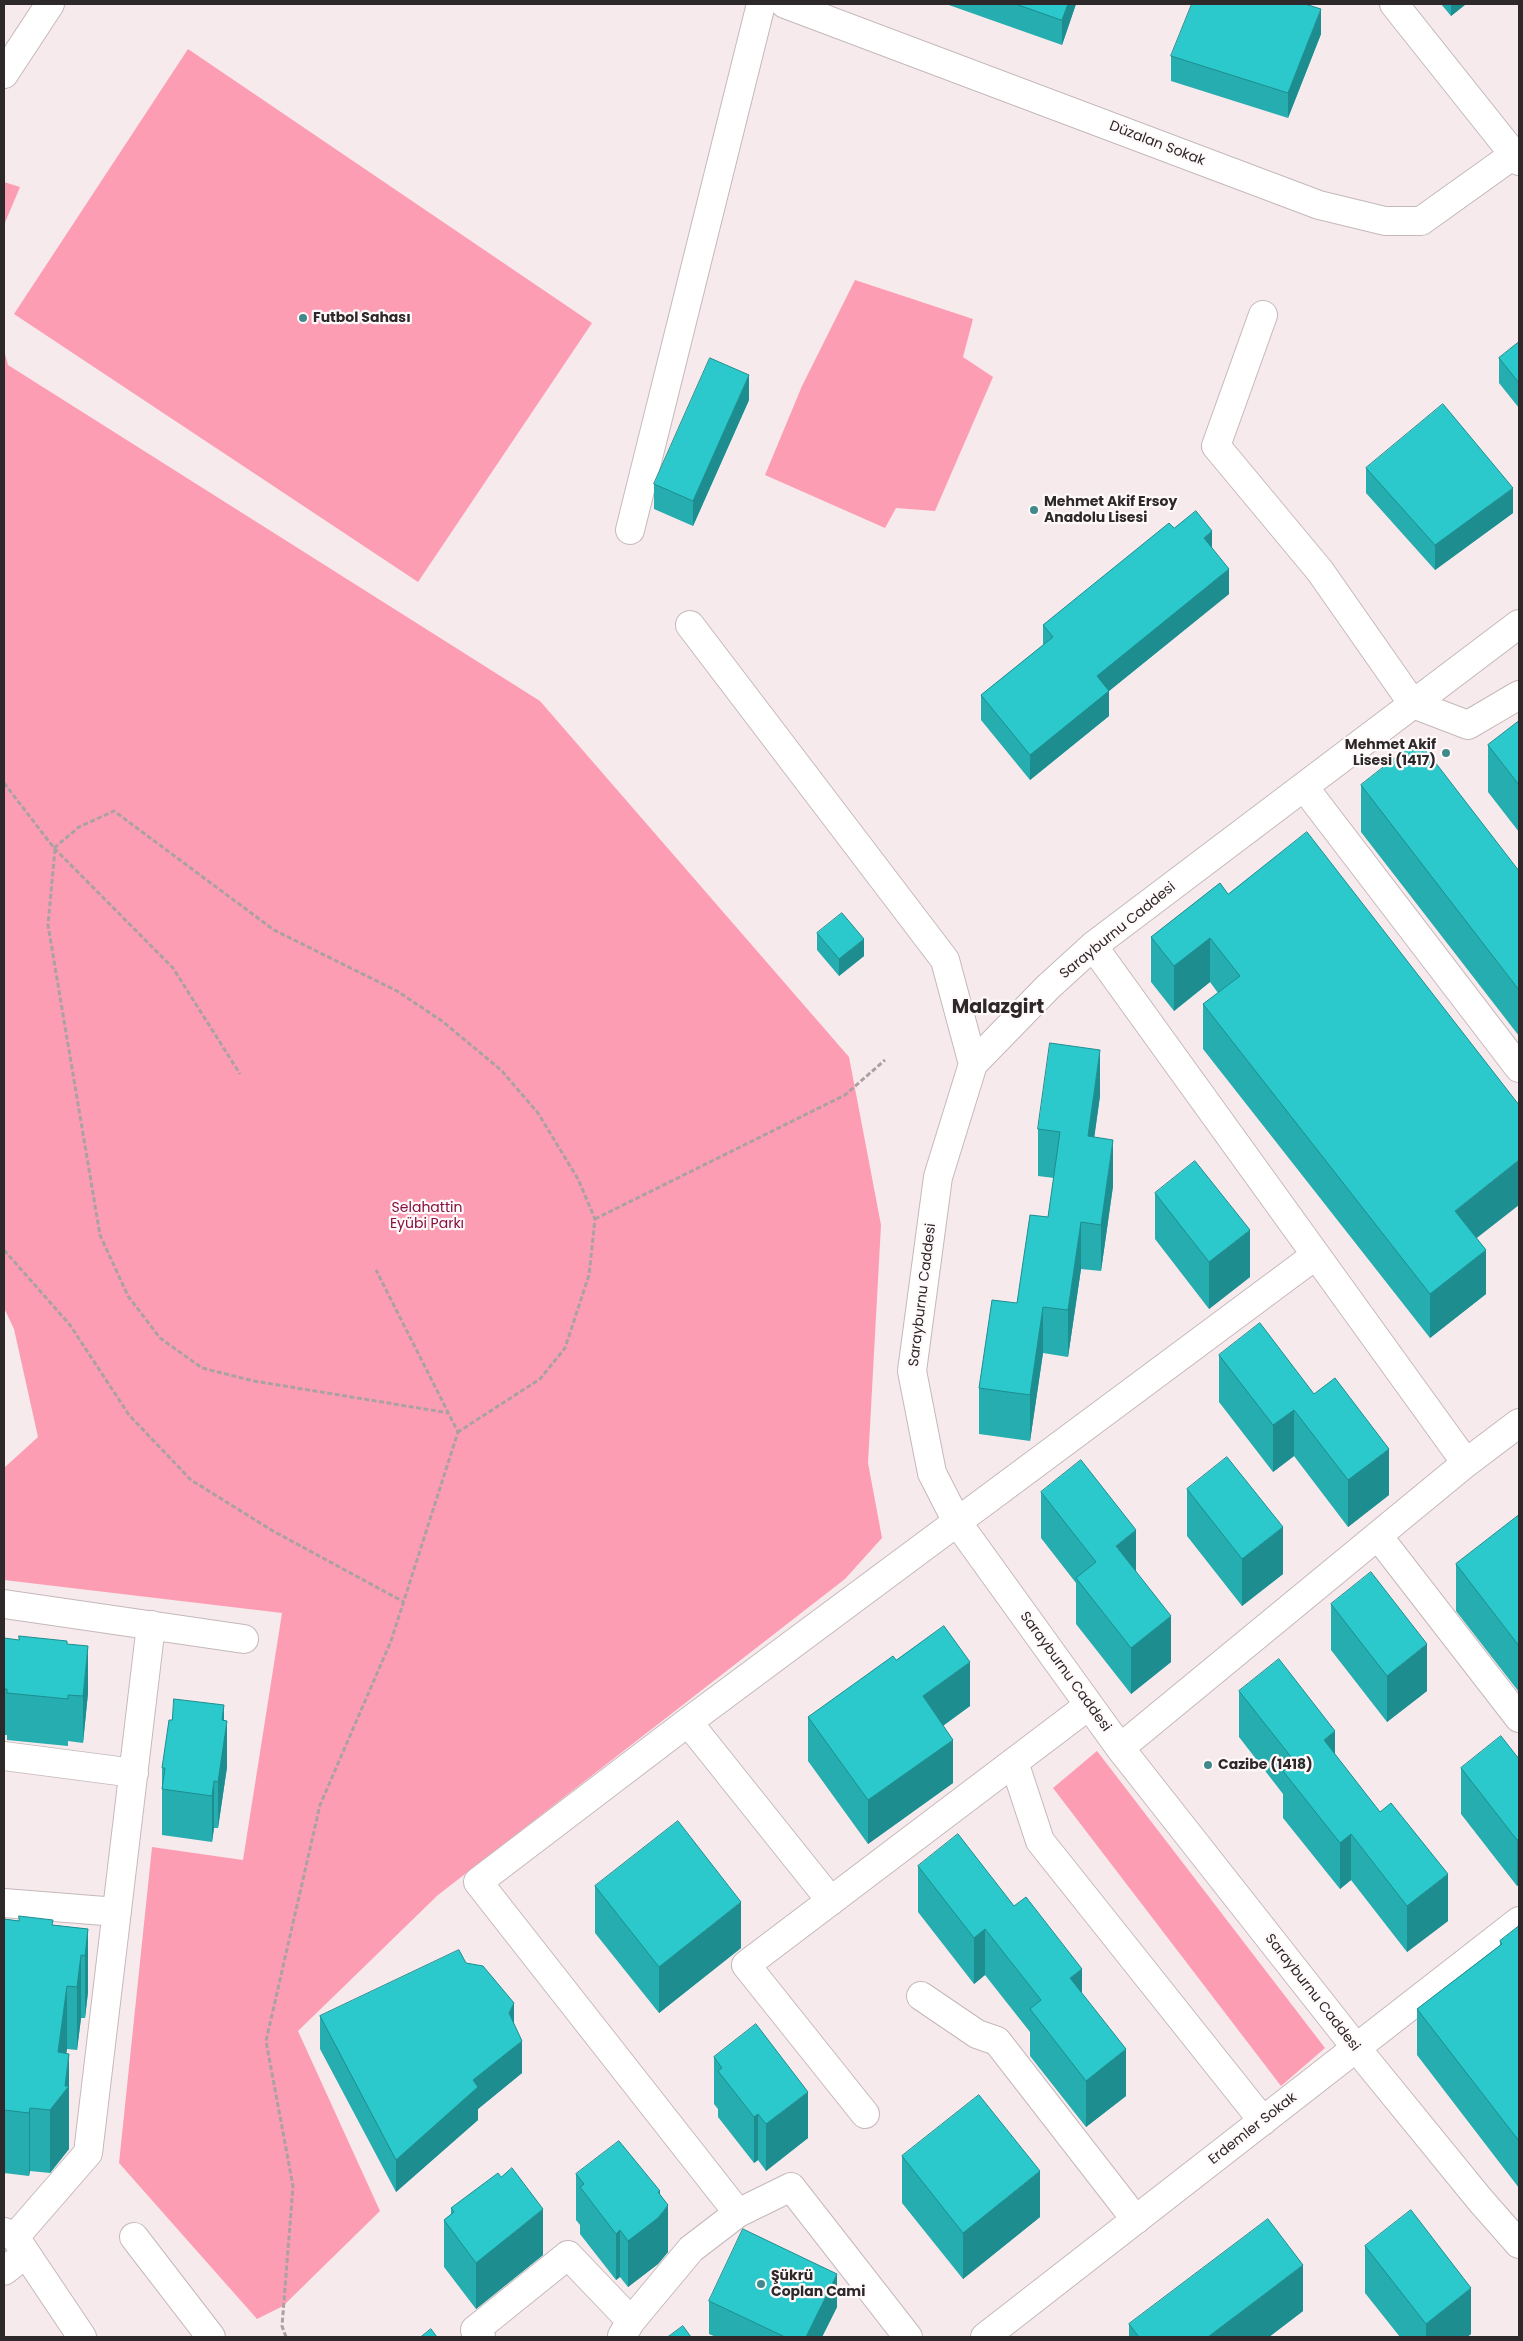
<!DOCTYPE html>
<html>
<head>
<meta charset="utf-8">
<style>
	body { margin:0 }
	#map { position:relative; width:1523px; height:2341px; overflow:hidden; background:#f7eaec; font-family:Poppins,sans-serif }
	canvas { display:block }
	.frame { position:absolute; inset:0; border:5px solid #2d2829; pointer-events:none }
</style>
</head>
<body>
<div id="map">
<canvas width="1523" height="2341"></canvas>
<div class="frame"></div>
</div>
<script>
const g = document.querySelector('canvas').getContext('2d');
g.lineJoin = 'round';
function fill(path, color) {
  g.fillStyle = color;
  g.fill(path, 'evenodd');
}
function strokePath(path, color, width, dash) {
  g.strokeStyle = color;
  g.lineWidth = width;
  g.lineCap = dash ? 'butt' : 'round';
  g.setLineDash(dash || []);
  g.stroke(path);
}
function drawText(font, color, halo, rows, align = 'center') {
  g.font = font + ' Poppins,sans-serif';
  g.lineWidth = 4.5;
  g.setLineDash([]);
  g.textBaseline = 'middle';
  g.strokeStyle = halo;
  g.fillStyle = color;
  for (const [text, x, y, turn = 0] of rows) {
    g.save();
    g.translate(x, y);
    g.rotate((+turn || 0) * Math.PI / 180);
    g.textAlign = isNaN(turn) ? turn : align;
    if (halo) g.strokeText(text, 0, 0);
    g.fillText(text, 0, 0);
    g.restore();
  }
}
const green = new Path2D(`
	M 188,49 L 592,323 L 418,582 L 14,314 Z
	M 4,182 L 20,187 L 4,225 Z
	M 855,280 L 973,319 L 963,357 L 993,377 L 935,511 L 896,508 L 885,528 L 765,475 L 802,386 Z
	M 4,350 L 8,365 L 540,701 L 849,1057 L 881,1225 L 868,1463 L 882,1538 L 845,1579 L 438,1895 L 298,2031 L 380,2211 L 283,2306 L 257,2319 L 119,2163 L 152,1847 L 243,1860 L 282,1613 L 4,1580 L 4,1468 L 38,1437 L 14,1329 L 4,1308 Z
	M 1097,1751 L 1325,2048 L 1281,2086 L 1053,1788 Z`);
const path = new Path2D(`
	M 4,783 L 54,848 L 173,968 L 240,1074
	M 54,848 L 79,827 L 114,811 L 274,930 L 397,991 L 442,1021 L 501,1070 L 538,1113 L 578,1179 L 595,1219 L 589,1275 L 565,1348 L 540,1379 L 458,1432
	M 55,849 L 48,925 L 100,1235 L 128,1296 L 160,1338 L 202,1368 L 254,1381 L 449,1413
	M 595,1219 L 845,1095 L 885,1060
	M 4,1250 L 70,1325 L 129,1415 L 191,1480 L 273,1531 L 404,1602
	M 286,2337 L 282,2326 L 293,2186 L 266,2041 L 320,1805 L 391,1641 L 458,1432 L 376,1270`);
const minor = new Path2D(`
	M 785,4 L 1319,205 L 1385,221 L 1421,221 L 1519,151
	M 1394,4 L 1519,161
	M 4,74 L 50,4
	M 1263,315 L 1216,446 L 1320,571 L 1413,704 L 1468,725 L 1519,695
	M 630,530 L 761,4
	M 1519,624 L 1093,946 L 1048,987 L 973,1064 L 938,1177 L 912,1371 L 932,1473 L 957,1522 L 1120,1748 L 1357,2049 L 1481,2201 L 1519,2244
	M 690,625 L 945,960 L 973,1064
	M 1304,787 L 1519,1068
	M 1093,946 L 1466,1463 L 1120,1748
	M 1466,1463 L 1519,1423
	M 1378,1536 L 1519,1718
	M 4,1604 L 244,1639
	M 688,1722 L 831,1901
	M 4,1756 L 134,1773
	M 1014,1762 L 1040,1841 L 1263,2121
	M 4,1903 L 117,1912
	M 921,1996 L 977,2034 L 997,2041 L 1136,2220
	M 865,2114 L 746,1965 L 1088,1706
	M 4,2232 L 15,2237 L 82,2337
	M 15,2237 L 88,2153 L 151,1625
	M 134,2237 L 211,2337
	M 4,2271 L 26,2254
	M 622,2336 L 631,2321 L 691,2249 L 738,2213
	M 481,2337 L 475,2330 L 568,2255 L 631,2321
	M 908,2337 L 791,2187 L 738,2213 L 478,1882 L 688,1722 L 1316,1255
	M 985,2337 L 1519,1921`);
const wall = new Path2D(`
	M 946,4 L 1076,4 L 1062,45 Z
	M 1441,4 L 1466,4 L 1451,16 Z
	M 1321,34 L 1288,118 L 1171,81 L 1171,56 Z
	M 1519,342 L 1519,408 L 1499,383 L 1499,358 Z
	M 749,400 L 693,526 L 654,509 L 654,484 Z
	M 1366,468 L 1513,513 L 1435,570 L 1366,493 Z
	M 1174,528 L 1212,548 L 1229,594 L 1109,691 L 1109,716 L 1030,780 L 981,720 L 981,695 L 1043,645 L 1043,625 Z
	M 1519,721 L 1519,832 L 1488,792 L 1488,745 Z
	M 1361,785 L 1519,871 L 1519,1036 L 1361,832 Z
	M 1220,883 L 1476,1238 L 1486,1294 L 1430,1338 L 1203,1049 L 1203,1004 L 1218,993 L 1210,982 L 1174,1011 L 1151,982 L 1151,937 Z
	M 817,933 L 864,956 L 839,976 L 817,950 Z
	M 1100,1096 L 1094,1137 L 1113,1186 L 1101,1271 L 1081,1269 L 1068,1357 L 1043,1353 L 1030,1441 L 979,1434 L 979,1388 L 1017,1303 L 1048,1217 L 1054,1178 L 1038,1176 L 1038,1129 Z
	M 1155,1193 L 1250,1277 L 1209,1309 L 1155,1239 Z
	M 1219,1355 L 1314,1394 L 1389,1495 L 1348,1527 L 1294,1456 L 1273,1472 L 1219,1402 Z
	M 1187,1489 L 1283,1574 L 1242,1606 L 1187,1536 Z
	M 1041,1492 L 1136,1571 L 1171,1662 L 1131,1694 L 1076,1624 L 1076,1583 L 1041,1538 Z
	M 1519,1515 L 1519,1692 L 1456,1611 L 1456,1564 Z
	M 1331,1604 L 1427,1691 L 1387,1722 L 1331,1650 Z
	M 4,1638 L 88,1693 L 83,1743 L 68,1741 L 68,1746 L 7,1740 L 7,1735 L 4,1735 Z
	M 896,1660 L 970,1706 L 943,1726 L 953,1783 L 868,1844 L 808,1761 L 808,1717 Z
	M 1239,1691 L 1335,1755 L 1448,1921 L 1407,1952 L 1351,1880 L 1340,1889 L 1283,1818 L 1283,1794 L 1239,1737 Z
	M 224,1720 L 227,1767 L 218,1828 L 214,1828 L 212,1842 L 162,1835 L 162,1768 Z
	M 1519,1759 L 1519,1884 L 1517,1886 L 1461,1814 L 1461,1768 Z
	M 918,1866 L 1082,1993 L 1126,2096 L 1086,2127 L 1030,2056 L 1030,2032 L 985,1975 L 974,1984 L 918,1912 Z
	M 595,1886 L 741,1948 L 659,2013 L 595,1933 Z
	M 4,1919 L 88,1929 L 88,1992 L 85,2018 L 81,2018 L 77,2050 L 67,2049 L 66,2053 L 69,2086 L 69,2149 L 50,2173 L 30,2171 L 29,2176 L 4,2173 Z
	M 1519,1926 L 1519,2188 L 1417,2055 L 1417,2009 L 1500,1945 L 1500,1941 Z
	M 466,1963 L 514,2024 L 522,2073 L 478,2109 L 478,2120 L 396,2192 L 320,2049 L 320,2016 Z
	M 714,2057 L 808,2138 L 766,2171 L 758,2160 L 754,2163 L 718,2117 L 718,2109 L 714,2104 Z
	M 902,2156 L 1040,2217 L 963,2279 L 902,2203 Z
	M 576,2174 L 660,2194 L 668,2252 L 658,2264 L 628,2287 L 620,2277 L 616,2280 L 580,2234 L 580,2225 L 576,2220 Z
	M 451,2208 L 543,2255 L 476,2309 L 444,2267 L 444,2220 L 451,2214 Z
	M 1365,2246 L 1471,2334 L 1467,2337 L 1400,2337 L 1365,2293 Z
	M 709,2301 L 837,2307 L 822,2337 L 716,2337 L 709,2334 Z
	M 1303,2311 L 1269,2337 L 1129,2337 L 1129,2324 Z`);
const shadedWall = new Path2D(`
	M 1068,4 L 1076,4 L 1062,45 L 1062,20 Z
	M 1451,4 L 1466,4 L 1451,16 Z
	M 1321,9 L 1321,34 L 1288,118 L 1288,93 Z
	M 749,375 L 749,400 L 693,526 L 693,501 Z
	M 1513,488 L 1513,513 L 1435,570 L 1435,545 Z
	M 1212,531 L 1212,556 L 1204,538 Z
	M 1229,569 L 1229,594 L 1109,691 L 1109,716 L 1030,780 L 1030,755 L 1097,676 Z
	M 1210,938 L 1210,982 L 1174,1011 L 1174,966 Z
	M 864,939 L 864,956 L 839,976 L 839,959 Z
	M 1100,1050 L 1100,1096 L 1088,1183 L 1088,1136 Z
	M 1113,1140 L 1113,1186 L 1101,1271 L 1101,1225 Z
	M 1519,1160 L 1519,1205 L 1455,1255 L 1455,1211 Z
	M 1081,1222 L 1081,1269 L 1068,1357 L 1068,1310 Z
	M 1250,1230 L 1250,1277 L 1209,1309 L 1209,1262 Z
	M 1486,1250 L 1486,1294 L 1430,1338 L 1430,1294 Z
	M 1043,1307 L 1043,1353 L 1030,1441 L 1030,1395 Z
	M 1294,1410 L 1294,1456 L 1273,1472 L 1273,1425 Z
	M 1389,1449 L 1389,1495 L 1348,1527 L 1348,1480 Z
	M 1283,1527 L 1283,1574 L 1242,1606 L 1242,1559 Z
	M 1136,1530 L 1136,1576 L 1116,1546 Z
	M 1171,1616 L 1171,1662 L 1131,1694 L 1131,1648 Z
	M 1427,1644 L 1427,1691 L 1387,1722 L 1387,1676 Z
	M 88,1646 L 88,1693 L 83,1743 L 83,1696 Z
	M 970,1662 L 970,1706 L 923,1740 L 923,1696 Z
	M 224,1705 L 224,1738 L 227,1721 L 227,1767 L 218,1828 L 218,1782 L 222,1720 Z
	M 1335,1731 L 1335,1777 L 1324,1740 Z
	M 953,1740 L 953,1783 L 868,1844 L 868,1800 Z
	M 214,1781 L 214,1828 L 212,1842 L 212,1796 Z
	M 1351,1834 L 1351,1880 L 1340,1889 L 1340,1843 Z
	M 1519,1838 L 1519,1884 L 1517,1886 L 1517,1840 Z
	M 1448,1874 L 1448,1921 L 1407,1952 L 1407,1906 Z
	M 741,1902 L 741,1948 L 659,2013 L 659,1967 Z
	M 88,1929 L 88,1992 L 85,2018 L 85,1956 Z
	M 985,1929 L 985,1975 L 974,1984 L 974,1938 Z
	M 81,1955 L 81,2018 L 77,2050 L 77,1987 Z
	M 1082,1969 L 1082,2015 L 1070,1978 Z
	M 67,1986 L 67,2049 L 60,2097 L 65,2086 L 69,2054 L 69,2149 L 50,2173 L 50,2110 Z
	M 514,2003 L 514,2035 L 509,2013 Z
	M 522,2041 L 522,2073 L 478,2109 L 478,2120 L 396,2192 L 396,2160 L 473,2080 Z
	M 1126,2049 L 1126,2096 L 1086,2127 L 1086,2081 Z
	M 808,2092 L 808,2138 L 766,2171 L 766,2124 Z
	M 30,2108 L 30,2171 L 29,2176 L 29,2113 Z
	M 758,2114 L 758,2160 L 754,2163 L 754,2117 Z
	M 1040,2171 L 1040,2217 L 963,2279 L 963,2233 Z
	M 660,2191 L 660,2216 L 668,2205 L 668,2252 L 658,2264 L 628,2287 L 628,2241 L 658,2192 Z
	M 543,2209 L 543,2255 L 476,2309 L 476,2263 Z
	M 620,2230 L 620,2277 L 616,2280 L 616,2234 Z
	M 1303,2265 L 1303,2311 L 1269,2337 L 1208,2337 Z
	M 837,2274 L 837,2307 L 822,2337 L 806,2337 Z
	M 1471,2288 L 1471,2334 L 1467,2337 L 1426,2337 L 1426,2324 Z`);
const building = new Path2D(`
	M 1016,4 L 1068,4 L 1062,20 Z
	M 1192,4 L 1305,4 L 1321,9 L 1288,93 L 1171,56 Z
	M 1519,342 L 1519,383 L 1499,358 Z
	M 710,358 L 749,375 L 693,501 L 654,484 Z
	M 1443,404 L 1513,488 L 1435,545 L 1366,468 Z
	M 1196,511 L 1212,531 L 1204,538 L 1229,569 L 1097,676 L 1109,691 L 1030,755 L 981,695 L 1053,637 L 1043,625 L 1169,523 L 1174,528 Z
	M 1519,721 L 1519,785 L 1488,745 Z
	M 1418,740 L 1519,871 L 1519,990 L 1361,785 Z
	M 1307,832 L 1519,1105 L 1519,1160 L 1455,1211 L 1486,1250 L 1430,1294 L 1203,1004 L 1240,976 L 1210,938 L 1174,966 L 1151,937 L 1220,883 L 1228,894 Z
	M 842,913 L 864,939 L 839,959 L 817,933 Z
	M 1050,1043 L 1100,1050 L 1088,1136 L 1113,1140 L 1101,1225 L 1081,1222 L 1068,1310 L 1043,1307 L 1030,1395 L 979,1388 L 992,1300 L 1017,1303 L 1030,1215 L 1048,1217 L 1060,1132 L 1038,1129 Z
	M 1195,1161 L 1250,1230 L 1209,1262 L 1155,1193 Z
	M 1260,1323 L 1314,1394 L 1335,1378 L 1389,1449 L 1348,1480 L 1294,1410 L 1273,1425 L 1219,1355 Z
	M 1227,1457 L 1283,1527 L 1242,1559 L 1187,1489 Z
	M 1081,1460 L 1136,1530 L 1116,1546 L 1171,1616 L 1131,1648 L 1076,1578 L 1096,1562 L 1041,1492 Z
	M 1519,1515 L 1519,1646 L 1456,1564 Z
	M 1371,1572 L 1427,1644 L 1387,1676 L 1331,1604 Z
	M 944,1626 L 970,1662 L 923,1696 L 953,1740 L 868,1800 L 808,1717 L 893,1656 L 896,1660 Z
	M 19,1636 L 67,1641 L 67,1644 L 88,1646 L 83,1696 L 68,1695 L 68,1699 L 7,1693 L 7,1689 L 4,1689 L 4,1638 L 19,1640 Z
	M 1279,1659 L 1335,1731 L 1324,1740 L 1380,1812 L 1391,1803 L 1448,1874 L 1407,1906 L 1351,1834 L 1340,1843 L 1283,1771 L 1295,1762 L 1239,1691 Z
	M 174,1699 L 224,1705 L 222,1720 L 227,1721 L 218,1782 L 214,1781 L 212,1796 L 162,1789 L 165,1768 L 162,1768 L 169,1720 L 172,1720 Z
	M 1501,1736 L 1519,1759 L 1519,1838 L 1517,1840 L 1461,1768 Z
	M 678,1821 L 741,1902 L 659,1967 L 595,1886 Z
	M 958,1834 L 1014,1906 L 1026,1897 L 1082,1969 L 1070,1978 L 1126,2049 L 1086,2081 L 1030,2009 L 1041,2000 L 985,1929 L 974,1938 L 918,1866 Z
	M 19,1916 L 53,1920 L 52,1925 L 88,1929 L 85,1956 L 81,1955 L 77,1987 L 67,1986 L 58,2052 L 69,2054 L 65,2086 L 69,2086 L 50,2110 L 30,2108 L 29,2113 L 4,2110 L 4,1919 L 19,1921 Z
	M 1519,1926 L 1519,2141 L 1417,2009 L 1502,1944 L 1500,1941 Z
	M 459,1950 L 466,1963 L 483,1966 L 514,2003 L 509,2013 L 522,2041 L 473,2080 L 478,2087 L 396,2160 L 320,2016 Z
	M 756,2024 L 808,2092 L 766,2124 L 758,2114 L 754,2117 L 718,2071 L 722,2068 L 714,2057 Z
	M 979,2095 L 1040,2171 L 963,2233 L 902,2156 Z
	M 619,2141 L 660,2191 L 658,2192 L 668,2205 L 658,2218 L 628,2241 L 620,2230 L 616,2234 L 580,2187 L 584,2184 L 576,2174 Z
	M 512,2168 L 543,2209 L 476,2263 L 444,2220 L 454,2212 L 451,2208 L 498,2173 L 501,2177 Z
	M 1411,2210 L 1471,2288 L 1426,2324 L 1365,2246 Z
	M 1268,2219 L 1303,2265 L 1208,2337 L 1139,2337 L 1129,2324 Z
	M 743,2229 L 837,2274 L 806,2337 L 785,2337 L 709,2301 Z
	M 683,2326 L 691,2337 L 668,2337 Z
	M 431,2329 L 437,2337 L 421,2337 Z`);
const markers = [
	[303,318,5,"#41898a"],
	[1034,510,5,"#41898a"],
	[1446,753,5,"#41898a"],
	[1208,1765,5,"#41898a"],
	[761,2284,5,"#41898a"]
];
const streetNames = [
	["Düzalan Sokak",1157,144,21],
	["Sarayburnu Caddesi",1118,931,-39],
	["Sarayburnu Caddesi",923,1295,-83],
	["Sarayburnu Caddesi",1065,1672,54],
	["Sarayburnu Caddesi",1312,1993,52],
	["Erdemler Sokak",1253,2129,-38]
];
const poiNames = [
	["Futbol Sahası",313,318],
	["Mehmet Akif Ersoy",1044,502],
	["Anadolu Lisesi",1044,518],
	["Mehmet Akif",1436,745,"right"],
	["Lisesi (1417)",1436,761,"right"],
	["Cazibe (1418)",1218,1765],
	["Şükrü",771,2276],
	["Coplan Cami",771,2292]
];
const parkNames = [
	["Selahattin",427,1208],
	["Eyübi Parkı",427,1224]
];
const districtNames = [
	["Malazgirt",998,1008]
];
fill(green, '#fd9db3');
strokePath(minor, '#c5b8ba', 30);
strokePath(path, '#aba1a3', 3, [5, 2.5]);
strokePath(minor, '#fff', 28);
fill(wall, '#25adaf');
fill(shadedWall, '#1e8d8f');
fill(building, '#2bc9cc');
strokePath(building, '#1e8d8f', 1);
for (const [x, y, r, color] of markers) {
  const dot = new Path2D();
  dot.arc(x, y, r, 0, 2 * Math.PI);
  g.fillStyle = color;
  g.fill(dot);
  strokePath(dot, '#fff9fa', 2);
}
drawText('14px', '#2d2829', '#fff9fa', streetNames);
drawText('bold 14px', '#2d2829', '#fff9fa', poiNames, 'left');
drawText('14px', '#86103e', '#fff9fa', parkNames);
drawText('bold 19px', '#2d2829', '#fff9fa', districtNames);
</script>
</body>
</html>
